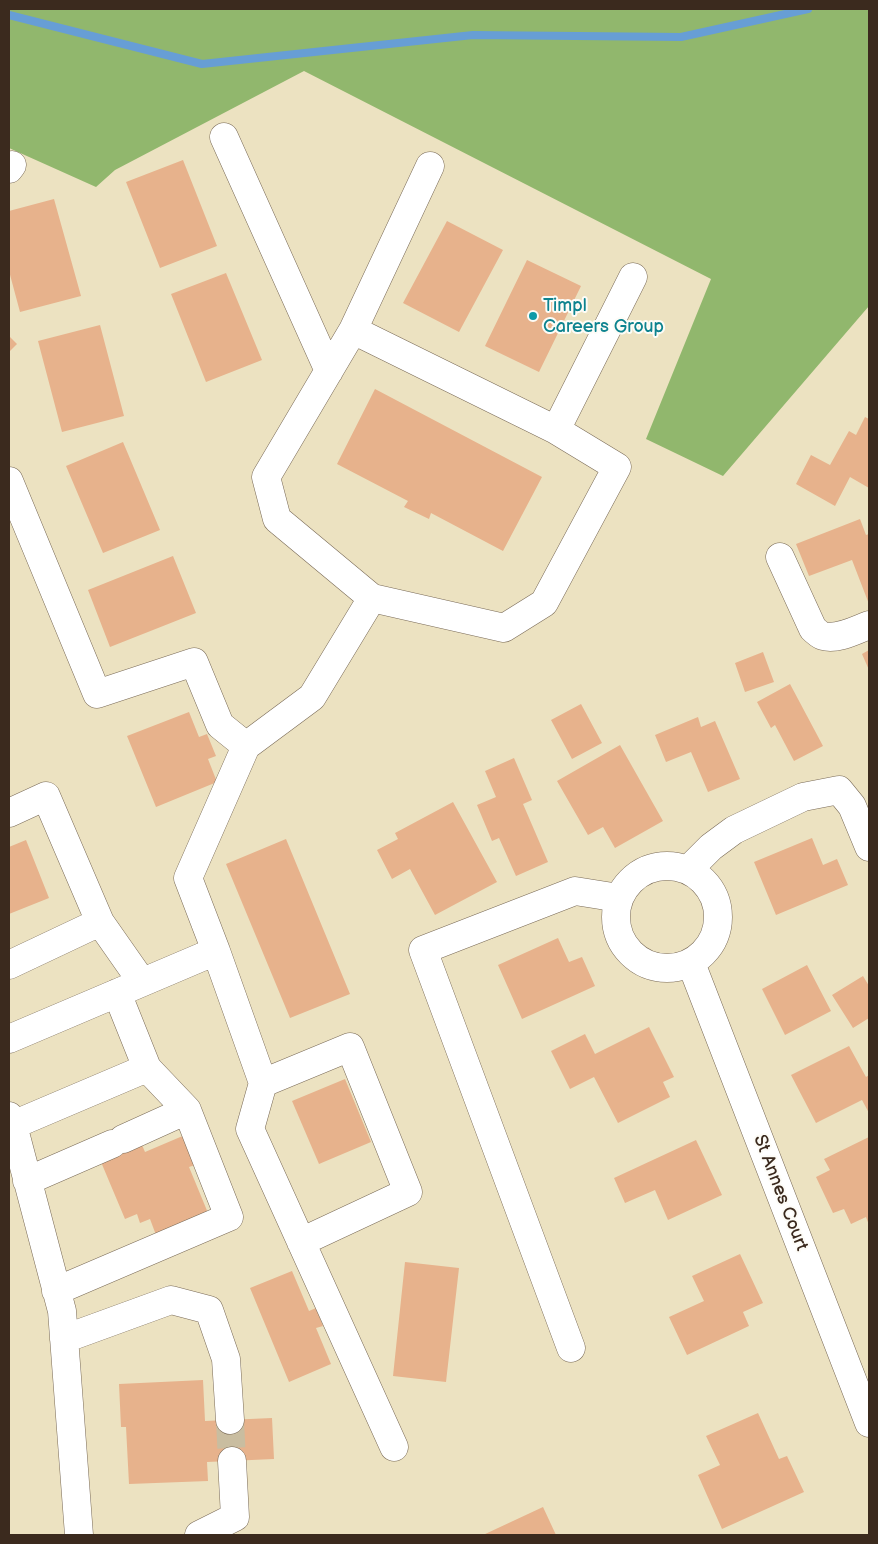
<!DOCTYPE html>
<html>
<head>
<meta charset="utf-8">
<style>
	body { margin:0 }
	#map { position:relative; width:878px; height:1544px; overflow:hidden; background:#ece2c1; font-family:"Balsamiq Sans",sans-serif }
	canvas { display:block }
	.frame { position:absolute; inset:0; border:10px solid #3b2a1e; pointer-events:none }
</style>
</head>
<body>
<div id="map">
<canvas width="878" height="1544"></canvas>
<div class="frame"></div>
</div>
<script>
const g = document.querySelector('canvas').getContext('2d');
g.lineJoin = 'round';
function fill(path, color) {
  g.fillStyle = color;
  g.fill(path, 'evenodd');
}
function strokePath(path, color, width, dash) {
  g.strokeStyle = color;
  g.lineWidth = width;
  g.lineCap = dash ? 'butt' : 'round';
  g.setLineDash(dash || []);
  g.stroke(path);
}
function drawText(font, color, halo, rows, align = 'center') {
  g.font = font + ' "Balsamiq Sans",sans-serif';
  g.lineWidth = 4;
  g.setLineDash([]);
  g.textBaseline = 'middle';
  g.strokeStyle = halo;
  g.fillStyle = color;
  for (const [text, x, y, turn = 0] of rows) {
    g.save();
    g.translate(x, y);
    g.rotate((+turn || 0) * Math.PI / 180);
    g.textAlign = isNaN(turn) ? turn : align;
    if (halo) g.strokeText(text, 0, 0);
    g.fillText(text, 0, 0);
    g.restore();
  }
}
const forest = new Path2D(`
	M 9,9 L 869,9 L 869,306 L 723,476 L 646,439 L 711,279 L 304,71 L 115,170 L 96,187 L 9,148 Z`);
const stream = new Path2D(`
	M 9,15 L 202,64 L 473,35 L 681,37 L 808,9`);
const building = new Path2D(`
	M 183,160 L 217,246 L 160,268 L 126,182 Z
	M 54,199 L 81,296 L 20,312 L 9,271 L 9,211 Z
	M 447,221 L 503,250 L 459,332 L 403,303 Z
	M 527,260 L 581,286 L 539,372 L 485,346 Z
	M 226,273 L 262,360 L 206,382 L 171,294 Z
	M 100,325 L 124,416 L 62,432 L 38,341 Z
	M 9,336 L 17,344 L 9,352 Z
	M 375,389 L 542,477 L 503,551 L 431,513 L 429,519 L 404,507 L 408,501 L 337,464 Z
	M 865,417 L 869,419 L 869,488 L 850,477 L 835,506 L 796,484 L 811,455 L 830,465 L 849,431 L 856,435 Z
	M 123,442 L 160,530 L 103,553 L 66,466 Z
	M 860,519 L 866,535 L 869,534 L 869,604 L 852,560 L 809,576 L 796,544 Z
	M 173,556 L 196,613 L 110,647 L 88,590 Z
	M 869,650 L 869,670 L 862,654 Z
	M 763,652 L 774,682 L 745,692 L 735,663 Z
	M 790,684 L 823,746 L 794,761 L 775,725 L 771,728 L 757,702 Z
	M 581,704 L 602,743 L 572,759 L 551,720 Z
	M 189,712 L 199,737 L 207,734 L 216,756 L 208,759 L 217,782 L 156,807 L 127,736 Z
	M 698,717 L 701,727 L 715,721 L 740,779 L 708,792 L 691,752 L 666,762 L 655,735 Z
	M 620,745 L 663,821 L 615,848 L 603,827 L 588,835 L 557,781 Z
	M 514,758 L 532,800 L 523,804 L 548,862 L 516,876 L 499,838 L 492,841 L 477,805 L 496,797 L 485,771 Z
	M 453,802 L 497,882 L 435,915 L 410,869 L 392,879 L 377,850 L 398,839 L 395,833 Z
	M 812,838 L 823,865 L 837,859 L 848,885 L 776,915 L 754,862 Z
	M 286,839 L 350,994 L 290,1018 L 226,864 Z
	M 26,840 L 49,898 L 9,914 L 9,847 Z
	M 558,938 L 569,962 L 582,957 L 595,986 L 522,1019 L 498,965 Z
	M 807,965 L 831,1011 L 785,1035 L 762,989 Z
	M 863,976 L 869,986 L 869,1018 L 853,1028 L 832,995 Z
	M 649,1027 L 674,1077 L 663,1082 L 670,1097 L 618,1123 L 594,1077 L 570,1089 L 551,1051 L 585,1034 L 595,1054 Z
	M 849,1046 L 866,1077 L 869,1075 L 869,1113 L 862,1100 L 816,1123 L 791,1075 Z
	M 345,1079 L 371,1142 L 319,1164 L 292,1101 Z
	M 185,1135 L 198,1164 L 189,1167 L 208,1213 L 156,1235 L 150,1219 L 140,1223 L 137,1214 L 125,1219 L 101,1162 L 128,1144 L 142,1145 L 145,1152 Z
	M 869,1137 L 869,1225 L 866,1217 L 851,1224 L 844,1209 L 833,1213 L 816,1177 L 830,1170 L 824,1159 Z
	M 696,1140 L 722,1195 L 668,1220 L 655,1190 L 625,1203 L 614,1178 Z
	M 740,1254 L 763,1303 L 743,1312 L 749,1326 L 687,1355 L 669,1317 L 704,1301 L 692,1276 Z
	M 405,1262 L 459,1268 L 446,1382 L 393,1376 Z
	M 292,1271 L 309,1311 L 316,1308 L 323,1326 L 316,1328 L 331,1364 L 289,1382 L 250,1288 Z
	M 203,1380 L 205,1421 L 272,1418 L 274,1459 L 207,1462 L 208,1481 L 129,1484 L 126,1427 L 121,1427 L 119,1384 Z
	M 758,1413 L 779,1459 L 787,1456 L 804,1492 L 722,1529 L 698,1475 L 720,1465 L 706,1436 Z
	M 543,1507 L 556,1535 L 483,1535 Z`);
const minorTunnel = new Path2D(`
	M 230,1420 L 232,1461`);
const minor = new Path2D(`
	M 224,137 L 329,371
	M 430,166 L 353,330 L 556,430
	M 9,169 L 12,165
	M 353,330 L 266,477 L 277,519 L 372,598
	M 9,481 L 97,694 L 194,662 L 220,725 L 246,746
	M 780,557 L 813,629 C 816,631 819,635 823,636 C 838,640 856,630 869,625
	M 9,813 L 46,796 L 100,922 L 142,982
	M616 917a51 51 0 1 1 102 0a51 51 0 1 1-102 0Z
	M 688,870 L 711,847 L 734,830 L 803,797 L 839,790 L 852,806 L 869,847
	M 216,951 L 188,878 L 246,746 L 312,697 L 372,598 L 504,628 L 544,603 L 617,467 L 556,430 L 633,277
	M 691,963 L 869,1423
	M 9,965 L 100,922
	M 9,1039 L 216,951 L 263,1083 L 250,1129 L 394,1447
	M 147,1068 L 187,1110
	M 263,1083 L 350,1047 L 408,1192 L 301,1242
	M 9,1116 L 13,1125 L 62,1311 L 79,1535
	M 13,1125 L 147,1068 L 117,993
	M 27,1181 L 112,1144
	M 56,1291 L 229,1217 L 187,1110 L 123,1139
	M 64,1339 L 171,1300 L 209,1310 L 226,1359 L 230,1420
	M 571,1348 L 423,950 L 575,891 L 619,898
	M 199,1535 L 235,1517 L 232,1461`);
const markers = [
	[533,316,5,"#0f9aa8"]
];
const cultureNames = [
	["Timpl",543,306],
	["Careers Group",543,327]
];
const streetNames = [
	["St Annes Court",780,1193,69]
];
fill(forest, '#91b76d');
strokePath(stream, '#679ed5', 8);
fill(building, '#e7b28c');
strokePath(minorTunnel, '#c9bda0', 28, [28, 14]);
strokePath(minor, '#796a57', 29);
strokePath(minor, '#fff', 28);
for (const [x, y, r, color] of markers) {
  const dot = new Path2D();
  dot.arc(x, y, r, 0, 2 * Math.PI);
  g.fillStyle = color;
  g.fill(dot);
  strokePath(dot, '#fdfcf7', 2);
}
drawText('18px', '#0d838f', '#fdfcf7', cultureNames, 'left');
drawText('18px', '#3b2a1e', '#fdfcf7', streetNames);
</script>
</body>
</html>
